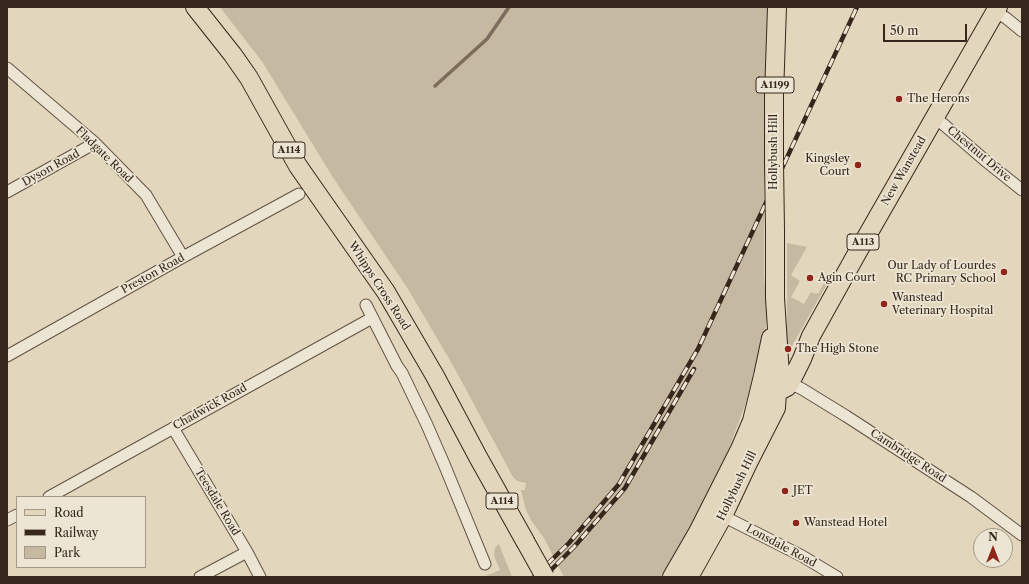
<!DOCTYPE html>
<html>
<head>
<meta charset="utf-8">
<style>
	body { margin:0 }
	#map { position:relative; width:1029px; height:584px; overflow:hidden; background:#e2d7bc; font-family:"Libre Caslon Text",serif }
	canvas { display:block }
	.frame { position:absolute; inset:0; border:8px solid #37261b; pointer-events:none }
	.legend { position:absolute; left:16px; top:496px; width:130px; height:72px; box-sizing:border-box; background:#ece5d3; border:1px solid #a49989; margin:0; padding:5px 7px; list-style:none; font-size:12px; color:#37261b }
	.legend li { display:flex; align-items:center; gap:8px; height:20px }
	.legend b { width:20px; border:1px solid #a49989 }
	.north { position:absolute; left:973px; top:528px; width:40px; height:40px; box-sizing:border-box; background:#ece5d3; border:1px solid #a49989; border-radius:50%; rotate:0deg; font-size:11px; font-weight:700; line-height:16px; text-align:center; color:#37261b }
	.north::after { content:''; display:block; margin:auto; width:14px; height:18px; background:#8f2418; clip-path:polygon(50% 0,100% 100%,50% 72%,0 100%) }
	.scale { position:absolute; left:883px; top:24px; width:84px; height:18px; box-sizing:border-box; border:2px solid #37261b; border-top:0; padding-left:5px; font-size:12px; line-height:14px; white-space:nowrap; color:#37261b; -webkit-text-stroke:3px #ece5d3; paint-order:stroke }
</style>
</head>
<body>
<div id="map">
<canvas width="1029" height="584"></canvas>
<div class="frame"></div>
<ul class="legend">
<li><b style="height:5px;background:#e2d7bc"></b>Road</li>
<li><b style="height:5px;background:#37261b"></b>Railway</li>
<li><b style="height:11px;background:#c5b9a1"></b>Park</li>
</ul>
<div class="north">N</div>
<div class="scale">50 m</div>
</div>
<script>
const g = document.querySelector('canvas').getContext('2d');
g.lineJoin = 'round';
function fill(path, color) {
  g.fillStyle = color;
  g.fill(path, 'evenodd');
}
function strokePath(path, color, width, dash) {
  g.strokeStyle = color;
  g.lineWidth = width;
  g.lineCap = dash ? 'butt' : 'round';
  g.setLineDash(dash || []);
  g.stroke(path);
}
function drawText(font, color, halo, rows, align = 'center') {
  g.font = font + ' "Libre Caslon Text",serif';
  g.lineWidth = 3.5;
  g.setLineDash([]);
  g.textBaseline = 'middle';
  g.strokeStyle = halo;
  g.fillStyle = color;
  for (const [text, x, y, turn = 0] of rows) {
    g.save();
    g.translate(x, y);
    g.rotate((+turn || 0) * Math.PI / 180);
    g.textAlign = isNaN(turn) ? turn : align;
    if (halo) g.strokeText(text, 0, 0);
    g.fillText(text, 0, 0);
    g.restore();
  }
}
const green = new Path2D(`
	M 220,7 L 768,7 L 764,135 L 764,274 L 767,317 L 760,372 L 751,389 L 728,451 L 665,577 L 564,577 L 544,538 L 531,520 L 526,510 L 521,490 L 525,490 L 526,483 L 517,481 L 513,477 L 455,369 L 408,289 L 332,176 L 263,63 Z
	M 787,243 L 807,247 L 791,275 L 800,281 L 791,297 L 804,304 L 811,292 L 815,294 L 816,293 L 818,294 L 825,281 L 828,282 L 792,346 L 787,344 Z
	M 499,544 L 512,577 L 483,577 L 500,570 C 497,561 489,551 499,544 Z`);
const stream = new Path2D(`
	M 435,86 L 487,39 L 509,7`);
const street = new Path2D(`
	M 995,12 L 1006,18 L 1022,31
	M 7,68 L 95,143 L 146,195 L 183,257
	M 935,119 L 943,124 L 987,162 L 1022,190
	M 7,192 L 95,143
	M 366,305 L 397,366 L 402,373 L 427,425 L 444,464 L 485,564
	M 7,356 L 183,257 L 299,194
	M 790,383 L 802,389 L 846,416 L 971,497 L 1022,535
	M 173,428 L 247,552 L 260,577
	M 49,497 L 372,318
	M 723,516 L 802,556 L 837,577
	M 7,520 L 17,515
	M 200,577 L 247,552`);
const primary = new Path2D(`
	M 195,7 L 233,55 L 249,78 L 298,166 L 386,292 L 435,376 L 478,457 L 525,541
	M 774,162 L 774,95 L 777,7
	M 752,421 L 764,404 L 777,392 L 787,387 L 790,383 L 802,359 L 811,336 L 856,255 L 998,7
	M 672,577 L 698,532 L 740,449 L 752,421 L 763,376 L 771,338
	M 689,577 L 723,516 L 748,463 L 776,408 L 777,392 L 780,375 L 775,298 L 775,230`);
const rail = new Path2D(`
	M 534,577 L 569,543 L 619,484 L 698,349 L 857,7
	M 544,577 L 574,547 L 625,488 L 694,369`);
const primaryBridge = new Path2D(`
	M 774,162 L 775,230
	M 525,541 L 545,577`);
const markers = [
	[899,99,4,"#8f2418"],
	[858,165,4,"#8f2418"],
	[1004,272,4,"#8f2418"],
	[810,278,4,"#8f2418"],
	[884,304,4,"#8f2418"],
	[788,349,4,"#8f2418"],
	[785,491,4,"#8f2418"],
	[796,523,4,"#8f2418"]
];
const shields = [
	[775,85,38],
	[289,150,32],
	[863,242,32],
	[502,501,32]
];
const shieldNames = [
	["A1199",775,85],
	["A114",289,150],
	["A113",863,242],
	["A114",502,501]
];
const poiNames = [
	["The Herons",907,99],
	["Kingsley",850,159,"right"],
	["Court",850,172,"right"],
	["Our Lady of Lourdes",996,266,"right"],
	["RC Primary School",996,279,"right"],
	["Agin Court",818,278],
	["Wanstead",892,298],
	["Veterinary Hospital",892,311],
	["The High Stone",796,349],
	["JET",793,491],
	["Wanstead Hotel",804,523]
];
const streetNames = [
	["Hollybush Hill",774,152,-90],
	["Chestnut Drive",979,154,40],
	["Fladgate Road",104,155,44],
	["Dyson Road",51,168,-29],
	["New Wanstead",904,171,-60],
	["Preston Road",153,274,-29],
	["Whipps Cross Road",379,286,57],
	["Chadwick Road",210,407,-29],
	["Cambridge Road",908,456,33],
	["Hollybush Hill",737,486,-64],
	["Teesdale Road",217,502,59],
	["Lonsdale Road",781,546,28]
];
fill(green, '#c5b9a1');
strokePath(stream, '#7b6c5b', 3.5);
strokePath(street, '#625243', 13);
strokePath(primary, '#37261b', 20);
strokePath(street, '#ece5d3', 11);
strokePath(primary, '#e2d7bc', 18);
strokePath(rail, '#37261b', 4.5);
strokePath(rail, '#ece5d3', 3, [9]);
strokePath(primaryBridge, '#37261b', 20, []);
strokePath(primaryBridge, '#e2d7bc', 18);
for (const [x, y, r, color] of markers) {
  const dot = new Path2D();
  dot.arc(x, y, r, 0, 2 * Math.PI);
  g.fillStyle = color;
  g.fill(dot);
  strokePath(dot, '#ece5d3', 1.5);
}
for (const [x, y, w] of shields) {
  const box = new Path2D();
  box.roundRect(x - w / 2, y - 8, w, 16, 3);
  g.fillStyle = '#ece5d3';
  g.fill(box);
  strokePath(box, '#37261b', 1);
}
drawText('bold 10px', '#37261b', null, shieldNames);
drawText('11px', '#37261b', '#ece5d3', poiNames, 'left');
drawText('11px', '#37261b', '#ece5d3', streetNames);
</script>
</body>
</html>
